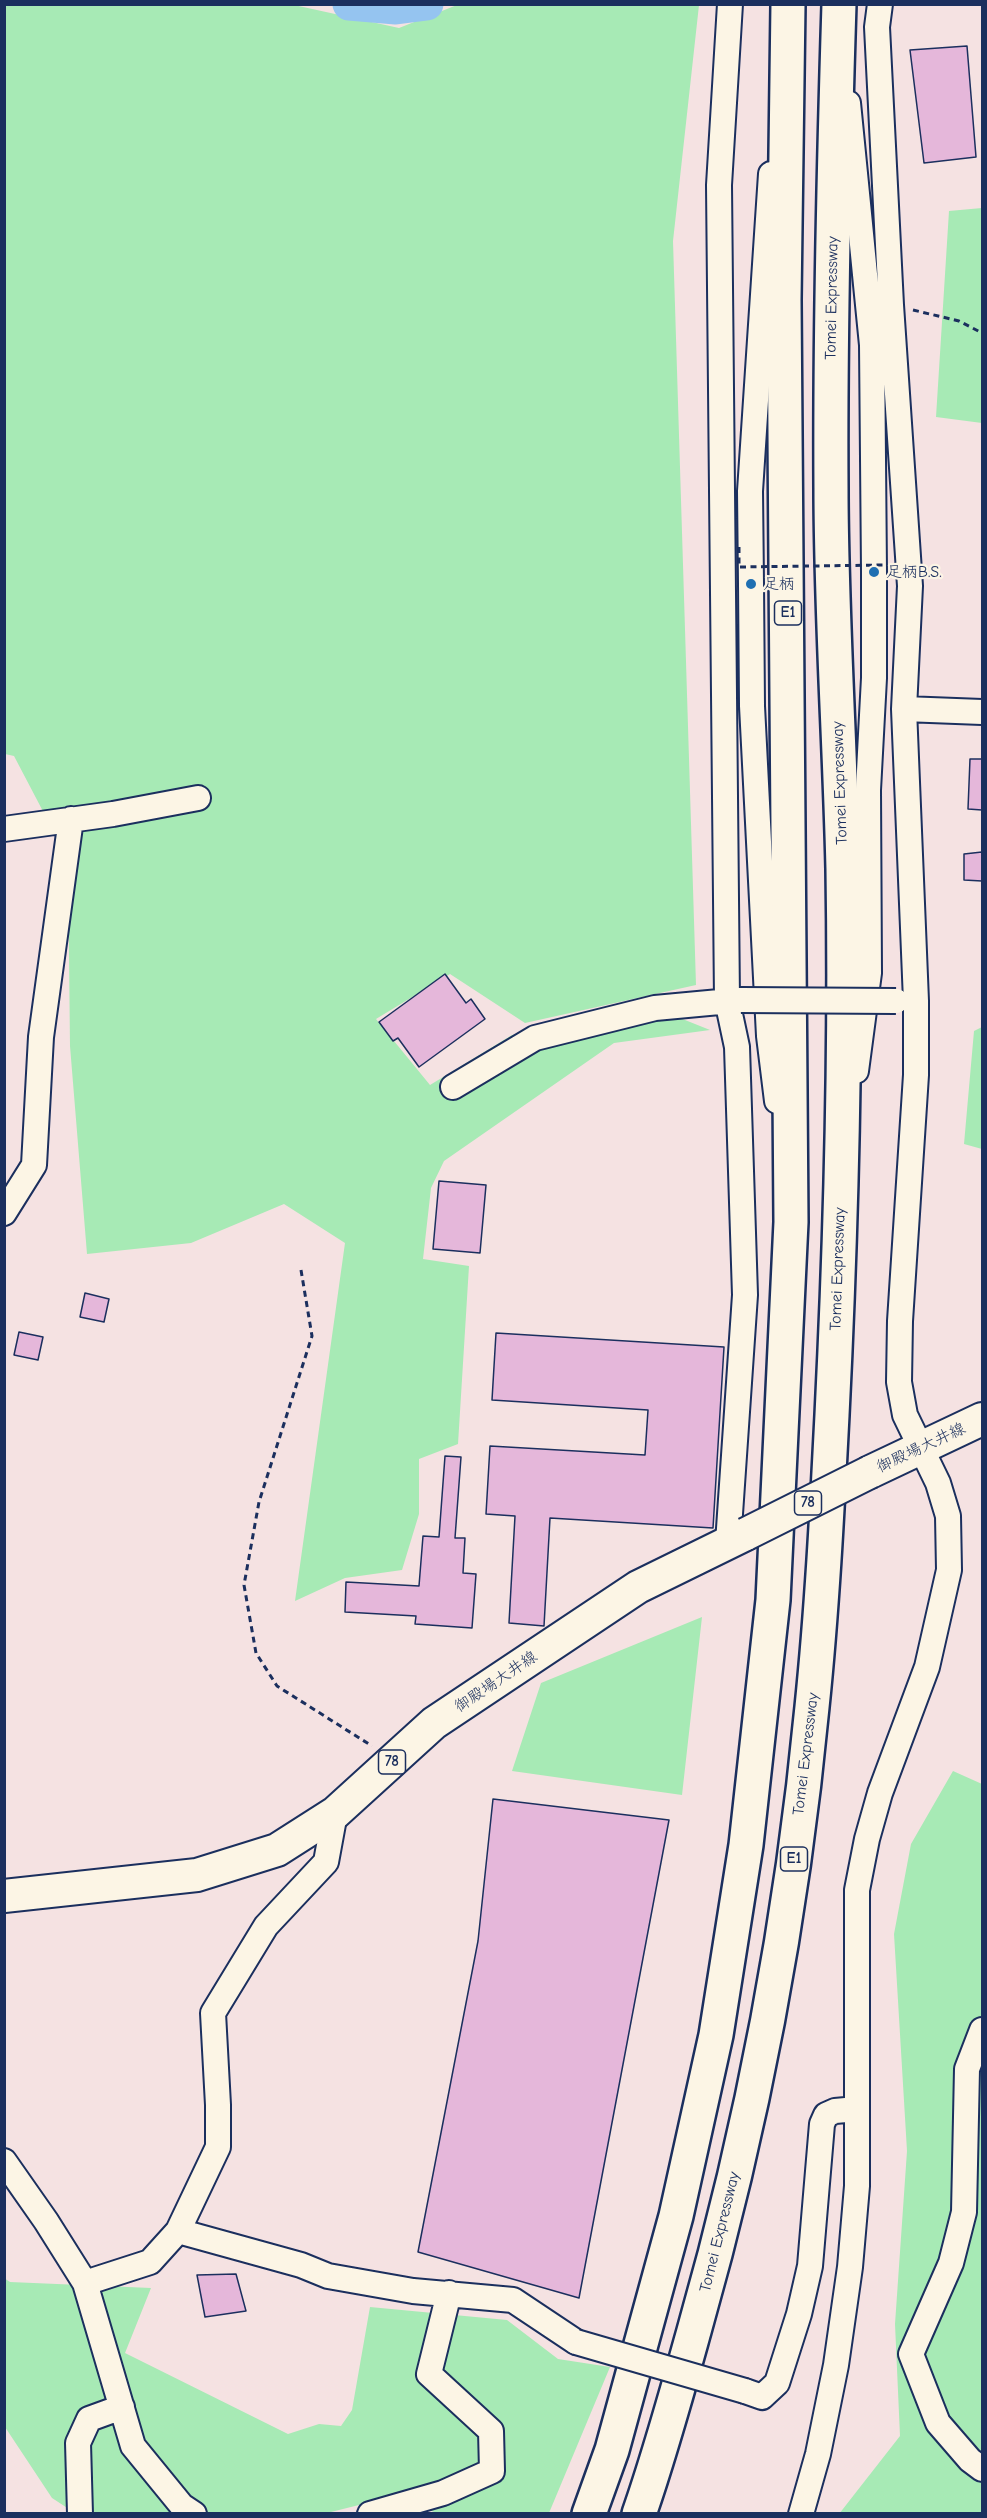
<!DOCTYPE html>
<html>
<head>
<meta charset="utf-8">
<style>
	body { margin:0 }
	#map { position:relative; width:987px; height:2518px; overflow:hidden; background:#f5e2e2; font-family:"Comic Neue",sans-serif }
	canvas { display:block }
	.frame { position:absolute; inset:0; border:6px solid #1b2f5e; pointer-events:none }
</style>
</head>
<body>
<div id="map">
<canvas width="987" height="2518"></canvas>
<div class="frame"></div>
</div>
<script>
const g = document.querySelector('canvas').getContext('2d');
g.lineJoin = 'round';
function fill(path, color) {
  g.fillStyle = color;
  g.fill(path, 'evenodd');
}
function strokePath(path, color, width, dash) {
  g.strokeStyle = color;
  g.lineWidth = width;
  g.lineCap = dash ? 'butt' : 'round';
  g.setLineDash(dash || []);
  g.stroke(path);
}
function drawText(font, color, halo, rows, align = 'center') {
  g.font = font + ' "Comic Neue","Klee One",sans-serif';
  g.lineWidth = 4.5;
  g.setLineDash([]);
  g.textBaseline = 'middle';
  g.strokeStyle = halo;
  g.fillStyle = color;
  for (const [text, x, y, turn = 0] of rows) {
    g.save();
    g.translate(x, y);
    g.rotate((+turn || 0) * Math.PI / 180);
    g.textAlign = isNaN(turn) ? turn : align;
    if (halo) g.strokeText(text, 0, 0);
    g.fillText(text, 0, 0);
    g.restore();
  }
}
const green = new Path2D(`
	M 5,5 L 294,5 L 399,28 L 457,5 L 699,5 L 673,241 L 696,985 L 525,1023 L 450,974 L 376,1019 L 430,1085 L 512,1035 L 655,1008 L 710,1030 L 614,1043 L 444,1161 L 431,1188 L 423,1259 L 469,1266 L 458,1444 L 419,1459 L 419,1514 L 402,1570 L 345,1578 L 295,1601 L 345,1243 L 284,1204 L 191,1243 L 87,1254 L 70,1046 L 68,859 L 14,756 L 5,754 Z
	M 982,208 L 982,423 L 936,417 L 949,211 Z
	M 982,1027 L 982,1149 L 964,1144 L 974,1031 Z
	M 702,1617 L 682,1795 L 512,1771 L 541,1683 Z
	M 953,1771 L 982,1784 L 982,2513 L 839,2514 L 900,2436 L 895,2324 L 907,2151 L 894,1934 L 911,1844 Z
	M 4,2278 L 10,2282 L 151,2288 L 125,2353 L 288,2434 L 319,2424 L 341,2426 L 352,2410 L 370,2307 L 507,2320 L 558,2359 L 610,2367 L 549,2513 L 437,2513 L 391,2497 L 323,2514 L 75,2513 L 52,2498 L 5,2427 Z`);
const river = new Path2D(`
	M 349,4 L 396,8 L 427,4`);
const building = new Path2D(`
	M 967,46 L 976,157 L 924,163 L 910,50 Z
	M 970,759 L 982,759 L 982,810 L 968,809 Z
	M 982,852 L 982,881 L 964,880 L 964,854 Z
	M 445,974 L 466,1003 L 471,999 L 485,1019 L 419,1067 L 398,1038 L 393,1041 L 379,1022 Z
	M 439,1181 L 486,1185 L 480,1253 L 433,1249 Z
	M 85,1293 L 109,1299 L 104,1322 L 80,1317 Z
	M 19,1332 L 43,1337 L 38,1360 L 14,1355 Z
	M 496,1333 L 724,1347 L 713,1528 L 550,1518 L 544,1626 L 509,1623 L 515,1516 L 486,1514 L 490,1446 L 645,1455 L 648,1410 L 492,1400 Z
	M 445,1456 L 461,1457 L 455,1538 L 465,1538 L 463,1573 L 476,1574 L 472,1628 L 415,1624 L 416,1616 L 345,1612 L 346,1582 L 419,1586 L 423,1536 L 439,1537 Z
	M 493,1799 L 669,1820 L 579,2298 L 418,2252 L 478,1941 Z
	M 236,2274 L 246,2311 L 205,2317 L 197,2275 Z`);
const path = new Path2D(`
	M 913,310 L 959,321 L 982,333
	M 301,1270 L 312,1336 L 259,1502 L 244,1585 L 256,1653 L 277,1686 L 372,1746`);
const minor = new Path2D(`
	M 848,103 L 872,345 L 874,572 L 874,678 L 868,790 L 869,973 L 856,1071
	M 771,174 L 750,491 L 751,584 L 752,706 L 769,1036 L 777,1101
	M 904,709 L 982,712
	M 4,829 L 113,814 L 198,798
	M 453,1087 L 535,1038 L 655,1008 L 741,1000
	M 4,1213 L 34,1165 L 41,1037 L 71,819
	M 728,1543 L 745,1295 L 737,1047 L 727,1000 L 719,185 L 730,4
	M 982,2030 L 967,2069 L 964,2212 L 951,2263 L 911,2354 L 938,2423 L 970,2460 L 982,2469
	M 4,2161 L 46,2221 L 85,2283 L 133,2446 L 182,2506 L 194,2514
	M 178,2231 L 301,2265 L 328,2276 L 413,2291 L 513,2300 L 576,2342
	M 85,2283 L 150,2262 L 178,2231 L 218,2147 L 218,2105 L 213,2013 L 266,1926 L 326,1862 L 335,1813
	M 745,2391 L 762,2397 L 777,2383 L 799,2314 L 810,2266 L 822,2124 L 826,2115 L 835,2111 L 857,2109
	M 80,2514 L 78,2443 L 89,2419 L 122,2407
	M 370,2514 L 443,2493 L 492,2471 L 491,2431 L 429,2374 L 449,2293
	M 801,2514 L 818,2454 L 836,2365 L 850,2267 L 857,2186 L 857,1890 L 867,1839 L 880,1793 L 927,1667 L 949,1570 L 948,1516 L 938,1483 L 905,1415 L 899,1382 L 900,1321 L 916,1075 L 916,1001 L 904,709 L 910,586 L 891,305 L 877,27 L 880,4`);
const major = new Path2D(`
	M 870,1472 L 982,1419
	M 4,1896 L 197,1875 L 277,1850 L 335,1813 L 434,1723 L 638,1587 L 746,1534`);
const highway = new Path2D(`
	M 589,2514 L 612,2450 L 676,2216 L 716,2035 L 746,1845 L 773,1600 L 791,1222 L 784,300 L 788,4
	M 639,2514 C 660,2454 677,2392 694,2331 C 752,2128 792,1918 812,1707 C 822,1610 827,1513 832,1415 C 841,1234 846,1051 843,869 C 840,742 831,615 831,488 C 830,327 834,165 839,4`);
const pathBridge = new Path2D(`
	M 739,547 L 739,567 L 884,565`);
const minorBridge = new Path2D(`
	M 741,1000 L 896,1001
	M 576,2342 L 745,2391`);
const majorBridge = new Path2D(`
	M 746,1534 L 870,1472`);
const markers = [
	[874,572,6,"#1f6fb2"],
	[751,584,6,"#1f6fb2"]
];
const shields = [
	[788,613,27],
	[808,1503,27],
	[392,1762,27],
	[794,1859,27]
];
const shieldNames = [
	["E1",788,613],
	["78",808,1503],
	["78",392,1762],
	["E1",794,1859]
];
const streetNames = [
	["Tomei Expressway",832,298,-89],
	["Tomei Expressway",840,783,-92],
	["Tomei Expressway",838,1269,-88],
	["御殿場大井線",921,1448,-25],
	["御殿場大井線",496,1682,-34],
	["Tomei Expressway",806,1754,-83],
	["Tomei Expressway",720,2232,-76]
];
const poiNames = [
	["足柄B.S.",886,572],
	["足柄",763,584]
];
fill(green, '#a7eab5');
strokePath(river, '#95c4f0', 33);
fill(building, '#e5b7da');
strokePath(building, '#1b2f5e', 1.5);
strokePath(minor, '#1b2f5e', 28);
strokePath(major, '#1b2f5e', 36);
strokePath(highway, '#1b2f5e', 38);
strokePath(path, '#1b2f5e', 3, [6, 4.5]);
strokePath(minor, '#fcf5e5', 24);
strokePath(major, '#fcf5e5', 32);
strokePath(highway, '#fcf5e5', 33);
strokePath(minorBridge, '#1b2f5e', 28, []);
strokePath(majorBridge, '#1b2f5e', 36, []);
strokePath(pathBridge, '#1b2f5e', 3, [6, 4.5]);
strokePath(minorBridge, '#fcf5e5', 24);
strokePath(majorBridge, '#fcf5e5', 32);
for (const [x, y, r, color] of markers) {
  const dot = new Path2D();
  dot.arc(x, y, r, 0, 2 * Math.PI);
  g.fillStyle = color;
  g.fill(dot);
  strokePath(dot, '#fcf5e5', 2);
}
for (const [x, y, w] of shields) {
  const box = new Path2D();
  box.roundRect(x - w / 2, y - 12, w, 24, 4.5);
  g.fillStyle = '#fcf5e5';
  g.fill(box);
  strokePath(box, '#1b2f5e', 1.5);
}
drawText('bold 15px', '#1b2f5e', null, shieldNames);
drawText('16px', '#1b2f5e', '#fcf5e5', streetNames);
drawText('16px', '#1b2f5e', '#fcf5e5', poiNames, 'left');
</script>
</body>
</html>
